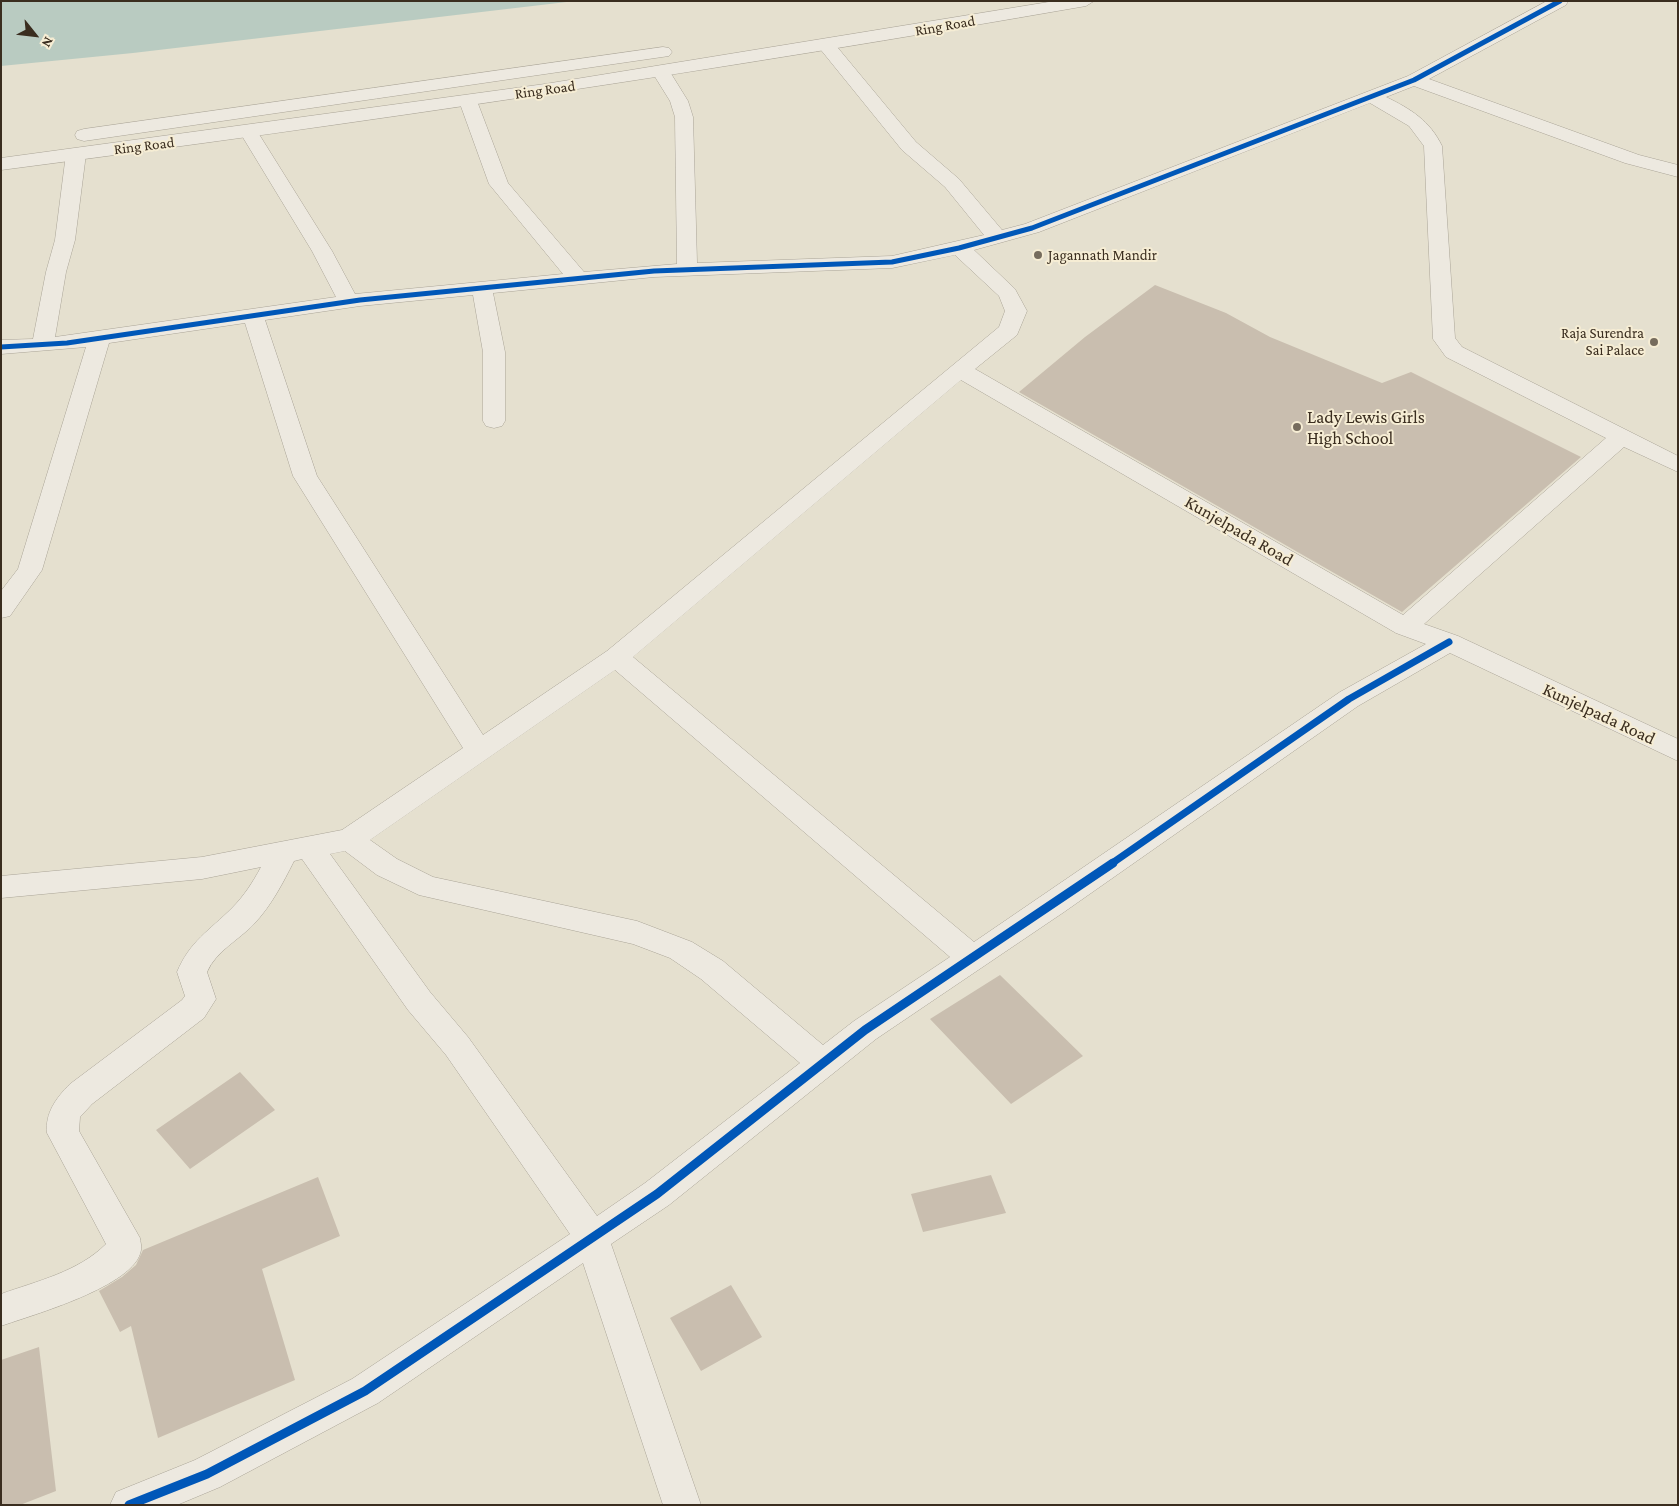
<!DOCTYPE html>
<html>
<head>
<meta charset="utf-8">
<style>
	body { margin:0 }
	#map { position:relative; width:1679px; height:1506px; overflow:hidden; background:#e5e0cf; font-family:"Crimson Pro",serif }
	canvas { display:block }
	.frame { position:absolute; inset:0; border:2px solid #3a2d1f; pointer-events:none }
	.north { position:absolute; left:10px; top:10px; width:50px; height:50px; -webkit-text-stroke:4px #f6edd4; paint-order:stroke; rotate:119deg; font-size:14px; font-weight:700; line-height:20px; text-align:center; color:#3a2d1f }
	.north::after { content:''; display:block; margin:auto; width:18px; height:22px; background:#3a2d1f; clip-path:polygon(50% 0,100% 100%,50% 72%,0 100%) }
</style>
</head>
<body>
<div id="map">
<canvas width="1679" height="1506"></canvas>
<div class="frame"></div>
<div class="north">N</div>
</div>
<script>
const g = document.querySelector('canvas').getContext('2d');
g.lineJoin = 'round';
function fill(path, color) {
  g.fillStyle = color;
  g.fill(path, 'evenodd');
}
function strokePath(path, color, width, dash) {
  g.strokeStyle = color;
  g.lineWidth = width;
  g.lineCap = dash ? 'butt' : 'round';
  g.setLineDash(dash || []);
  g.stroke(path);
}
function drawText(font, color, halo, rows, align = 'center') {
  g.font = font + ' "Crimson Pro",serif';
  g.lineWidth = 4;
  g.setLineDash([]);
  g.textBaseline = 'middle';
  g.strokeStyle = halo;
  g.fillStyle = color;
  for (const [text, x, y, turn = 0] of rows) {
    g.save();
    g.translate(x, y);
    g.rotate((+turn || 0) * Math.PI / 180);
    g.textAlign = isNaN(turn) ? turn : align;
    if (halo) g.strokeText(text, 0, 0);
    g.fillText(text, 0, 0);
    g.restore();
  }
}
const water = new Path2D(`
	M 1,1 L 575,1 L 133,53 L 1,66 Z`);
const building = new Path2D(`
	M 1155,285 L 1226,313 L 1270,337 L 1382,383 L 1411,372 L 1581,457 L 1402,612 L 1019,392 L 1085,337 Z
	M 1000,975 L 1083,1056 L 1011,1104 L 930,1019 Z
	M 240,1072 L 275,1110 L 190,1169 L 156,1130 Z
	M 991,1175 L 1006,1213 L 923,1232 L 911,1194 Z
	M 318,1177 L 340,1236 L 262,1269 L 295,1380 L 158,1438 L 131,1326 L 120,1332 L 99,1291 L 122,1277 L 136,1265 L 143,1250 Z
	M 731,1285 L 762,1337 L 701,1371 L 670,1318 Z
	M 39,1347 L 56,1491 L 20,1505 L 1,1505 L 1,1360 Z`);
const minor = new Path2D(`
	M 1547,1 L 1568,1 L 1566,5 L 1429,79 L 1639,155 L 1678,165 L 1678,177 L 1625,163 L 1414,86 L 1386,97 C 1411,109 1430,121 1442,146 L 1455,338 L 1462,347 L 1678,456 L 1678,472 L 1624,447 L 1424,624 L 1458,636 L 1678,739 L 1678,761 L 1450,653 L 1358,706 L 1064,912 L 876,1039 L 669,1205 L 611,1244 L 701,1505 L 663,1505 L 583,1263 L 378,1403 L 220,1487 L 177,1505 L 110,1505 L 116,1492 L 195,1460 L 352,1379 L 570,1234 L 446,1055 L 408,1010 L 302,859 L 294,861 C 283,883 271,906 254,924 C 239,940 216,951 207,972 L 216,999 L 204,1018 L 92,1104 L 80,1117 L 79,1131 L 140,1238 C 140,1241 142,1246 141,1250 C 136,1286 32,1315 1,1326 L 1,1294 C 37,1281 78,1272 106,1244 L 47,1133 C 45,1113 56,1098 70,1084 L 182,1000 L 185,996 L 177,972 C 190,941 209,931 232,908 C 244,896 253,882 261,867 L 202,879 L 1,898 L 1,876 L 202,857 L 342,830 L 463,748 L 293,476 L 245,323 L 109,343 L 42,570 L 10,616 L 1,618 L 1,591 L 18,569 L 86,347 L 1,354 L 1,340 L 33,339 L 46,272 L 55,240 L 66,154 L 69,150 L 83,150 L 86,154 L 75,240 L 66,272 L 55,337 L 336,297 L 312,251 L 239,131 L 241,127 L 255,127 L 257,131 L 332,251 L 355,294 L 563,274 L 489,184 L 459,101 L 462,97 L 474,97 L 477,101 L 508,183 L 584,272 L 677,264 L 675,117 L 670,101 L 652,72 L 655,68 L 667,68 L 670,72 L 688,101 L 693,117 L 697,263 L 892,256 L 984,235 L 945,187 L 902,150 L 821,50 L 818,46 L 821,42 L 833,42 L 916,142 L 959,179 L 1002,230 L 1025,224 L 1408,76 ZM 1370,103 L 1409,126 L 1424,146 L 1433,339 L 1446,357 L 1606,438 L 1403,615 L 975,369 L 1017,335 L 1027,311 L 1015,289 L 974,250 L 1039,232 ZM 955,255 L 999,296 L 1005,311 L 999,327 L 607,651 L 483,735 L 317,476 L 265,320 L 360,306 L 473,295 L 483,352 L 483,421 L 486,426 L 494,428 L 502,426 L 505,421 L 505,352 L 493,293 L 654,277 L 892,268 ZM 961,380 L 1396,633 L 1426,644 L 1340,692 L 974,942 L 633,657 ZM 615,670 L 950,957 L 854,1021 L 823,1045 L 723,961 L 692,942 L 637,921 L 433,877 L 397,859 L 370,840 ZM 345,851 L 377,875 L 419,895 L 633,944 L 670,958 L 701,979 L 800,1063 L 645,1183 L 597,1216 L 468,1037 L 430,992 L 330,854 Z`);
const tertiary = new Path2D(`
	M 1055,1 L 1094,1 L 1086,6 C 726,69 364,123 1,170 L 1,158 L 545,84 Z
	M 663,47 L 669,48 L 672,52 L 669,56 L 84,141 L 77,139 L 75,135 L 77,131 L 84,129 Z`);
const cyclewayFar2 = new Path2D(`
	M 1,347 L 67,343 L 360,300 L 654,271 L 892,262 L 959,248 L 1032,228 L 1414,80 L 1560,1`);
const cyclewayFar1 = new Path2D(`
	M 1111,864 L 1349,699 L 1449,642`);
const cycleway = new Path2D(`
	M 129,1505 L 207,1474 L 365,1391 L 657,1194 L 865,1030 L 1113,863`);
const markers = [
	[1038,255,5,"#766c5d"],
	[1654,342,5,"#766c5d"],
	[1297,427,5,"#766c5d"]
];
const farStreetnames = [
	["Ring Road",945,26,-10],
	["Ring Road",545,90,-8],
	["Ring Road",144,146,-7]
];
const farPoinames = [
	["Jagannath Mandir",1048,255],
	["Raja Surendra",1644,333,"right"],
	["Sai Palace",1644,350,"right"]
];
const poiNames = [
	["Lady Lewis Girls",1307,417],
	["High School",1307,438]
];
const streetNames = [
	["Kunjelpada Road",1239,531,30],
	["Kunjelpada Road",1599,714,25]
];
fill(water, '#b9cbc1');
fill(building, '#c9beaf');
strokePath(minor, '#aaa497', 1);
strokePath(tertiary, '#aaa497', 1);
fill(minor, '#ede9e0');
fill(tertiary, '#ede9e0');
strokePath(cyclewayFar2, '#0057b8', 5);
strokePath(cyclewayFar1, '#0057b8', 7);
strokePath(cycleway, '#0057b8', 9);
for (const [x, y, r, color] of markers) {
  const dot = new Path2D();
  dot.arc(x, y, r, 0, 2 * Math.PI);
  g.fillStyle = color;
  g.fill(dot);
  strokePath(dot, '#f6edd4', 2);
}
drawText('15px', '#3a2d1f', '#f6edd4', farStreetnames);
drawText('15px', '#3a2d1f', '#f6edd4', farPoinames, 'left');
drawText('18px', '#3a2d1f', '#f6edd4', poiNames, 'left');
drawText('18px', '#3a2d1f', '#f6edd4', streetNames);
</script>
</body>
</html>
